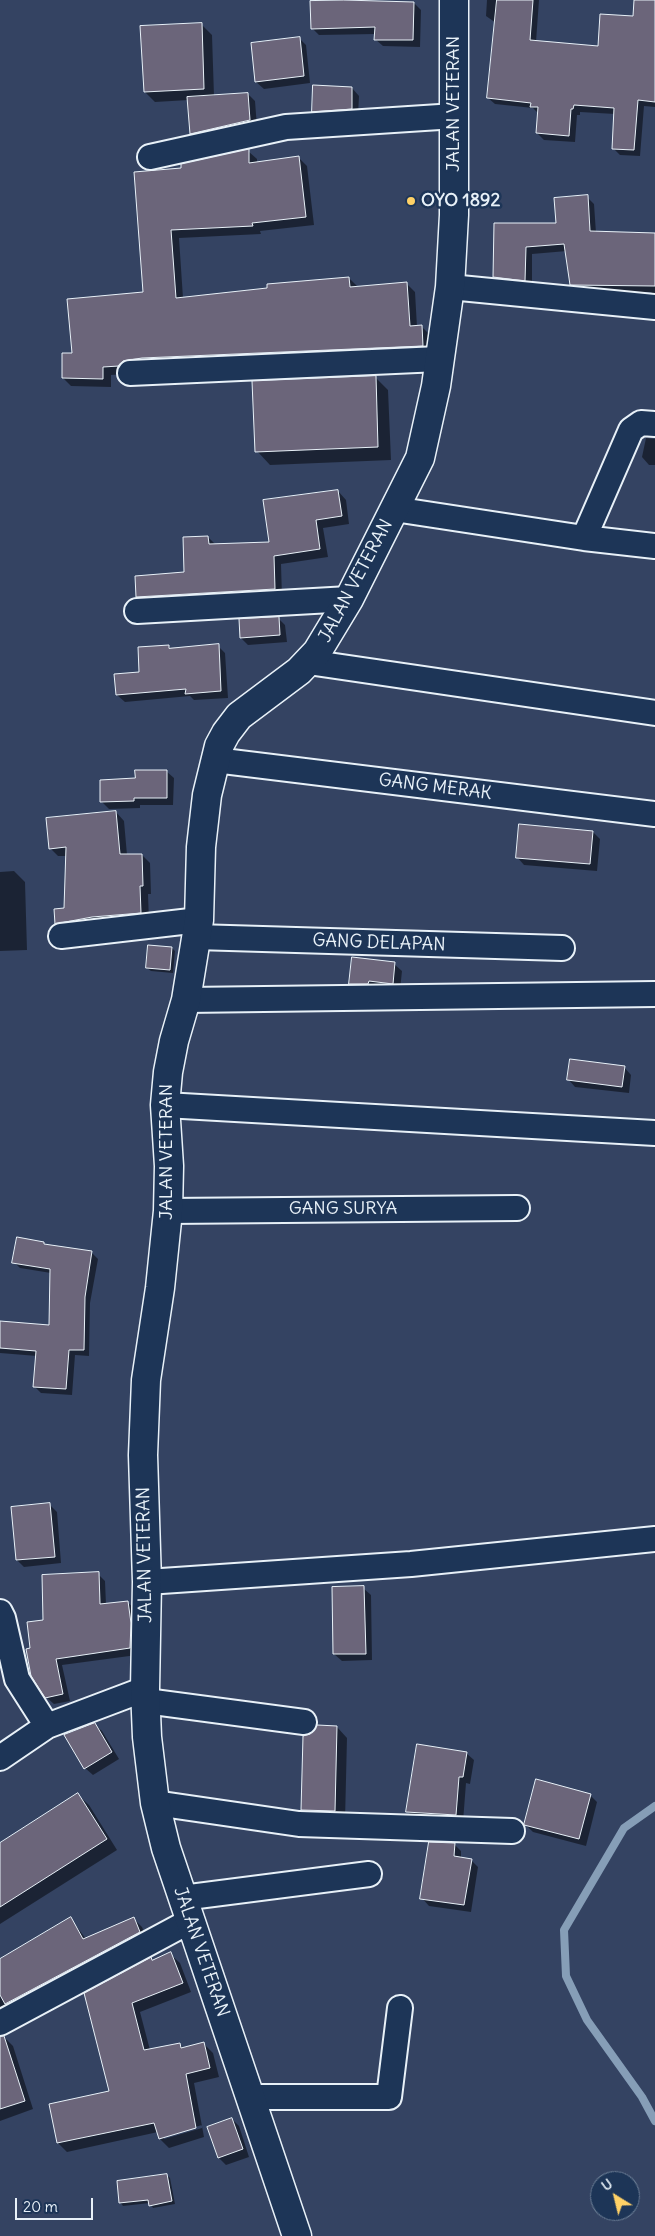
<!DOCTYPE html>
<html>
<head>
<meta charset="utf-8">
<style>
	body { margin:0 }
	#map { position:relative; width:655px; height:2236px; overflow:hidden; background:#344362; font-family:Delius,sans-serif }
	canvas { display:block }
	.north { position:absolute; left:590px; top:2171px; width:50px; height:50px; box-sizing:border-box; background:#1d3557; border:1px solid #6e8097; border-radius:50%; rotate:324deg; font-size:14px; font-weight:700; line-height:20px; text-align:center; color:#e8f1f8 }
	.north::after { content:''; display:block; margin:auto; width:18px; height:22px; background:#ffd166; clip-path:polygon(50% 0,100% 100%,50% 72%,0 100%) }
	.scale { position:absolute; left:15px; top:2198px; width:78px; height:22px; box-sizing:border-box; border:2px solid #e8f1f8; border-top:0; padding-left:6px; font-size:15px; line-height:18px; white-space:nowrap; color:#e8f1f8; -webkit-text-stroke:4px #1d3557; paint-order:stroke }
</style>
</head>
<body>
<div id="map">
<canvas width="655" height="2236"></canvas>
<div class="north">U</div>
<div class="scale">20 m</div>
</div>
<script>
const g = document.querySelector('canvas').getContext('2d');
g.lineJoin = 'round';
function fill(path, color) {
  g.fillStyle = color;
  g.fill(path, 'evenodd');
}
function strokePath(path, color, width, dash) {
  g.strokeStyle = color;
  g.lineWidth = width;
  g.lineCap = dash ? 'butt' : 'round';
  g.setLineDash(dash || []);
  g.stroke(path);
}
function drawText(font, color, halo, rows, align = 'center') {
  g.font = font + ' Delius,sans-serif';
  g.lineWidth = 5;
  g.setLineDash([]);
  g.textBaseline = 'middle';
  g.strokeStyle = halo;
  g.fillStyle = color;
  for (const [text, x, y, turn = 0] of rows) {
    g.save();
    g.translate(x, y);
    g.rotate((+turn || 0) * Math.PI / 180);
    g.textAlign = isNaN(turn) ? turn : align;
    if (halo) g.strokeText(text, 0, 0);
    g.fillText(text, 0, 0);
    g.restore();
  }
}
const shadow = new Path2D(`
	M 487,0 L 539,0 L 536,42 L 599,47 L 634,18 L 635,0 L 655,0 L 655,107 L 644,106 L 640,156 L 620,155 L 613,148 L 615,114 L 580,112 L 580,115 L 577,115 L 575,142 L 544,140 L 537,133 L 538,113 L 533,108 L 495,104 L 488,98 L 496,23 L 486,16 Z
	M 414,3 L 421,10 L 420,47 L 383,46 L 375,39 L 376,34 L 319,35 L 312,28 Z
	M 201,24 L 212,35 L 214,96 L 248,94 L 255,101 L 257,127 L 198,141 L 191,134 L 189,100 L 155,102 L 145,92 Z
	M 299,38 L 306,45 L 310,83 L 264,89 L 256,82 Z
	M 352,88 L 359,96 L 358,116 L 320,118 L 313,111 Z
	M 248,151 L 257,159 L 257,163 L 298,157 L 307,166 L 314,225 L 260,231 L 261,234 L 179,238 L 183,298 L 349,278 L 358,287 L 406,283 L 415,292 L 417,327 L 422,327 L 430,335 L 431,354 L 111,375 L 111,387 L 71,386 L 63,378 L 73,354 L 144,293 L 182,170 Z
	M 587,197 L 594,204 L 596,233 L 655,234 L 655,296 L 651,292 L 578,292 L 571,284 L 567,251 L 532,254 L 532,287 L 502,284 L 495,277 L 495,224 L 557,224 Z
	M 375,377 L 388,390 L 391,460 L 270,465 L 257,451 Z
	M 646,438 L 655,439 L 655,465 L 649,465 L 642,457 Z
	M 338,491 L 346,500 L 349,524 L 323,528 L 328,557 L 281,564 L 282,597 L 146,605 L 137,597 L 185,574 L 208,537 L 216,545 L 270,543 Z
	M 278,618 L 285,625 L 287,642 L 248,645 L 241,638 Z
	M 169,646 L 172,650 L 218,646 L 225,653 L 228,698 L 194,700 L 190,696 L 125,702 L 117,695 Z
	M 166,771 L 174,778 L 173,805 L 140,805 L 140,808 L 109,809 L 101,801 L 137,779 Z
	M 116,812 L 124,821 L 127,855 L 142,855 L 150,863 L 151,894 L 148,894 L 149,921 L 64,932 L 56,924 L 65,910 L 67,856 L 58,856 L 50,848 Z
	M 593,832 L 600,839 L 597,871 L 524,865 L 517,857 Z
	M 14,871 L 25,882 L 27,950 L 0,951 L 0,872 Z
	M 172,948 L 175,951 L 173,973 L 151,971 L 147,968 Z
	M 394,964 L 402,971 L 400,990 L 357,991 L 350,984 Z
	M 624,1067 L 631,1075 L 629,1093 L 575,1087 L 568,1079 Z
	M 44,1243 L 47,1246 L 92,1253 L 98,1259 L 90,1303 L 89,1356 L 75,1355 L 72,1395 L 41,1393 L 35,1387 L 37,1356 L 0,1353 L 0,1322 L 50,1326 L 51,1273 L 20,1268 L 14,1262 Z
	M 50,1505 L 57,1512 L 61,1563 L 24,1567 L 17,1560 Z
	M 98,1574 L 105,1581 L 106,1605 L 127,1602 L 135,1609 L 137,1655 L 62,1665 L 70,1701 L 54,1704 L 46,1697 L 32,1649 Z
	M 363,1588 L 371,1595 L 372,1660 L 342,1661 L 334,1654 Z
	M 94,1724 L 102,1731 L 119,1759 L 93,1775 L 85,1768 Z
	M 337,1727 L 347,1738 L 345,1821 L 313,1820 L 302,1810 Z
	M 466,1753 L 474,1760 L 470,1784 L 466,1783 L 463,1822 L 415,1819 L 408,1812 Z
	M 78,1795 L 89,1805 L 117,1850 L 0,1924 L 0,1844 Z
	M 590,1795 L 597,1802 L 586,1846 L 533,1832 L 526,1825 Z
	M 454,1844 L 461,1851 L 461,1858 L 471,1860 L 478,1867 L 471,1912 L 429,1906 L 422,1898 Z
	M 133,1918 L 142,1927 L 148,1941 L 0,2021 L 0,1961 L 71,1919 L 86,1939 Z
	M 170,1954 L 180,1963 L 191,1992 L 140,2012 L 150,2050 L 179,2044 L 184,2048 L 204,2044 L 213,2053 L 219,2077 L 194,2083 L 204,2137 L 169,2148 L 160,2139 L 158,2132 L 67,2152 L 58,2143 L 111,2092 L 86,1994 L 151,1959 L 153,1961 ZM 202,2125 L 202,2128 L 164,2139 L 164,2136 Z
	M 0,2037 L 4,2037 L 13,2046 L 33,2109 L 0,2121 Z
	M 232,2119 L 239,2126 L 249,2157 L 226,2165 L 219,2158 Z
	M 167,2175 L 170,2178 L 175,2204 L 153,2208 L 150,2203 L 123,2206 L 120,2202 Z`);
const stream = new Path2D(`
	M 655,1806 L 624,1828 L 564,1930 L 566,1976 L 587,2020 L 642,2097 L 655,2121`);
const building = new Path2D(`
	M 344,0 L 414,2 L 413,40 L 374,40 L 375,27 L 311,29 L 310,1 Z
	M 497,0 L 533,0 L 530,40 L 598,46 L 600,14 L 633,16 L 634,0 L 655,0 L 655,102 L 638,100 L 634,150 L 612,149 L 614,108 L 574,105 L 573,109 L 571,109 L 569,136 L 536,133 L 538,107 L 530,107 L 531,103 L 487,98 Z
	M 202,23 L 204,89 L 144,92 L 140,26 Z
	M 300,37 L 304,76 L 255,82 L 251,43 Z
	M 313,85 L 352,87 L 352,109 L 312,112 Z
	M 248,93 L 250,120 L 190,134 L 187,97 Z
	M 249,149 L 249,163 L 299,156 L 306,217 L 252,223 L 253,226 L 171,230 L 176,298 L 267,288 L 267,284 L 349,277 L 350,287 L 407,282 L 410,326 L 422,325 L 423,346 L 142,358 L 123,361 L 119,366 L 103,367 L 103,379 L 62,378 L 62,353 L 72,353 L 67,299 L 143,292 L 134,172 L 181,168 L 181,164 Z
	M 588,195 L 590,231 L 655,233 L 655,286 L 570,285 L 564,244 L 526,247 L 525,281 L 493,277 L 494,223 L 556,223 L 554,198 Z
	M 376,376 L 378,447 L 255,452 L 252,381 Z
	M 338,490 L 342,516 L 316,520 L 320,549 L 274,556 L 275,589 L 136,597 L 135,576 L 184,572 L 183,537 L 208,536 L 209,544 L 269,542 L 263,500 Z
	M 279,617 L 280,635 L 240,638 L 239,619 Z
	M 219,644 L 221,691 L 185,694 L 186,689 L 116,695 L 114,674 L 139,672 L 138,647 L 169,645 L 169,648 Z
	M 135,770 L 167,770 L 167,798 L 134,798 L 134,801 L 100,802 L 100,780 L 135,778 Z
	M 116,811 L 120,854 L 142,854 L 143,886 L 140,886 L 141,913 L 92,917 L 55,924 L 54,909 L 64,908 L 66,847 L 49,849 L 46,818 Z
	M 519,824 L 593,831 L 590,864 L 516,858 Z
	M 148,945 L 172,947 L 170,970 L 146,968 Z
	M 352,957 L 395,962 L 393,984 L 369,981 L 368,984 L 349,984 Z
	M 570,1059 L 625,1066 L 622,1087 L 567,1080 Z
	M 17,1237 L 44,1242 L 44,1244 L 92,1251 L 85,1297 L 84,1350 L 69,1350 L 66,1389 L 33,1387 L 36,1351 L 0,1348 L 0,1321 L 49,1325 L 50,1269 L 12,1263 Z
	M 50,1503 L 55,1557 L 16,1560 L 11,1507 Z
	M 99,1572 L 100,1604 L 128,1601 L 131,1623 L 130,1648 L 56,1659 L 63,1694 L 45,1698 L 31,1676 L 26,1649 L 30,1648 L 27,1622 L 43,1620 L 42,1575 Z
	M 364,1586 L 366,1654 L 333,1654 L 332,1587 Z
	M 95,1723 L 112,1752 L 84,1769 L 64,1735 Z
	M 317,1725 L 337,1726 L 335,1811 L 301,1810 L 303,1736 L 310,1734 Z
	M 417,1744 L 467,1752 L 463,1777 L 459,1777 L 456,1815 L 406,1812 Z
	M 536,1779 L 591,1794 L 579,1839 L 524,1825 Z
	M 78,1793 L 107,1839 L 0,1907 L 0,1843 Z
	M 429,1842 L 455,1843 L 454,1856 L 472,1859 L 464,1905 L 420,1899 Z
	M 71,1917 L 83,1939 L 134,1917 L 140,1932 L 5,2004 L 0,1995 L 0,1959 Z
	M 171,1952 L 183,1983 L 132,2003 L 144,2050 L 180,2043 L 181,2048 L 204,2042 L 210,2068 L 186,2074 L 196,2128 L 159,2139 L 154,2123 L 57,2143 L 49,2104 L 109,2091 L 84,1993 L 151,1957 L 152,1960 Z
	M 4,2036 L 25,2101 L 0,2109 L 0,2037 Z
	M 232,2118 L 243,2149 L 218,2158 L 207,2127 Z
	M 167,2174 L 172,2201 L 149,2206 L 148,2200 L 119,2203 L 117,2181 Z`);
const minor = new Path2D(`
	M 150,157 L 286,127 L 455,116
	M 450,287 L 655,307
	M 130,373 L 439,359
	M 394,509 L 584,538 L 655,546
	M 584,538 L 631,430 L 641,423 L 655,424
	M 137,611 L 349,599
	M 308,662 L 655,713
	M 215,760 L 655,814
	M 61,936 L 199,920
	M 196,937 L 562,948
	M 186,1000 L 655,994
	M 165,1105 L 655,1133
	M 168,1211 L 517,1208
	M 147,1582 L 411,1564 L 655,1539
	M 0,1612 L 3,1618 L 17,1679 L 47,1726
	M 146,1701 L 304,1722
	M 0,1758 L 47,1726 L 145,1689
	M 155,1803 L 299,1824 L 512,1831
	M 182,1898 L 369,1874
	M 0,2023 L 190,1921
	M 251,2097 L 389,2097 L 400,2008`);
const tertiary = new Path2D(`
	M 297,2236 L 166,1848 L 155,1803 L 147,1737 L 145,1689 L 147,1582 L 143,1455 L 146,1380 L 160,1288 L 168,1211 L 169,1166 L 165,1105 L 168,1072 L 174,1041 L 186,1000 L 199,920 L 201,847 L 207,795 L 219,746 L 226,733 L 239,716 L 299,671 L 317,652 L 349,599 L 420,458 L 436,386 L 450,287 L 454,215 L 454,0`);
const markers = [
	[411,201,5,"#ffd166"]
];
const streetNames = [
	["JALAN VETERAN",454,104,-90],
	["JALAN VETERAN",356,581,-62],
	["GANG MERAK",435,787,7],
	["GANG DELAPAN",379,943,2],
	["JALAN VETERAN",167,1152,-90],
	["GANG SURYA",343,1209],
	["JALAN VETERAN",145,1555,-91],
	["JALAN VETERAN",201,1952,71]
];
const poiNames = [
	["OYO 1892",421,201]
];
fill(shadow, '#0007');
strokePath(stream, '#869eb7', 8);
fill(building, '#6b657a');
strokePath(building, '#e8f1f8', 1);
strokePath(minor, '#e8f1f8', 28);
strokePath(tertiary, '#e8f1f8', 31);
strokePath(minor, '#1d3557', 24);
strokePath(tertiary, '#1d3557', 28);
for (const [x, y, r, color] of markers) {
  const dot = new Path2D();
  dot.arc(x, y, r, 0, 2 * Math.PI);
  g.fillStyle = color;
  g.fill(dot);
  strokePath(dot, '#1d3557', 2);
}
drawText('18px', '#e8f1f8', '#1d3557', streetNames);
drawText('bold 18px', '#e8f1f8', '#1d3557', poiNames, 'left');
</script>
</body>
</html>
